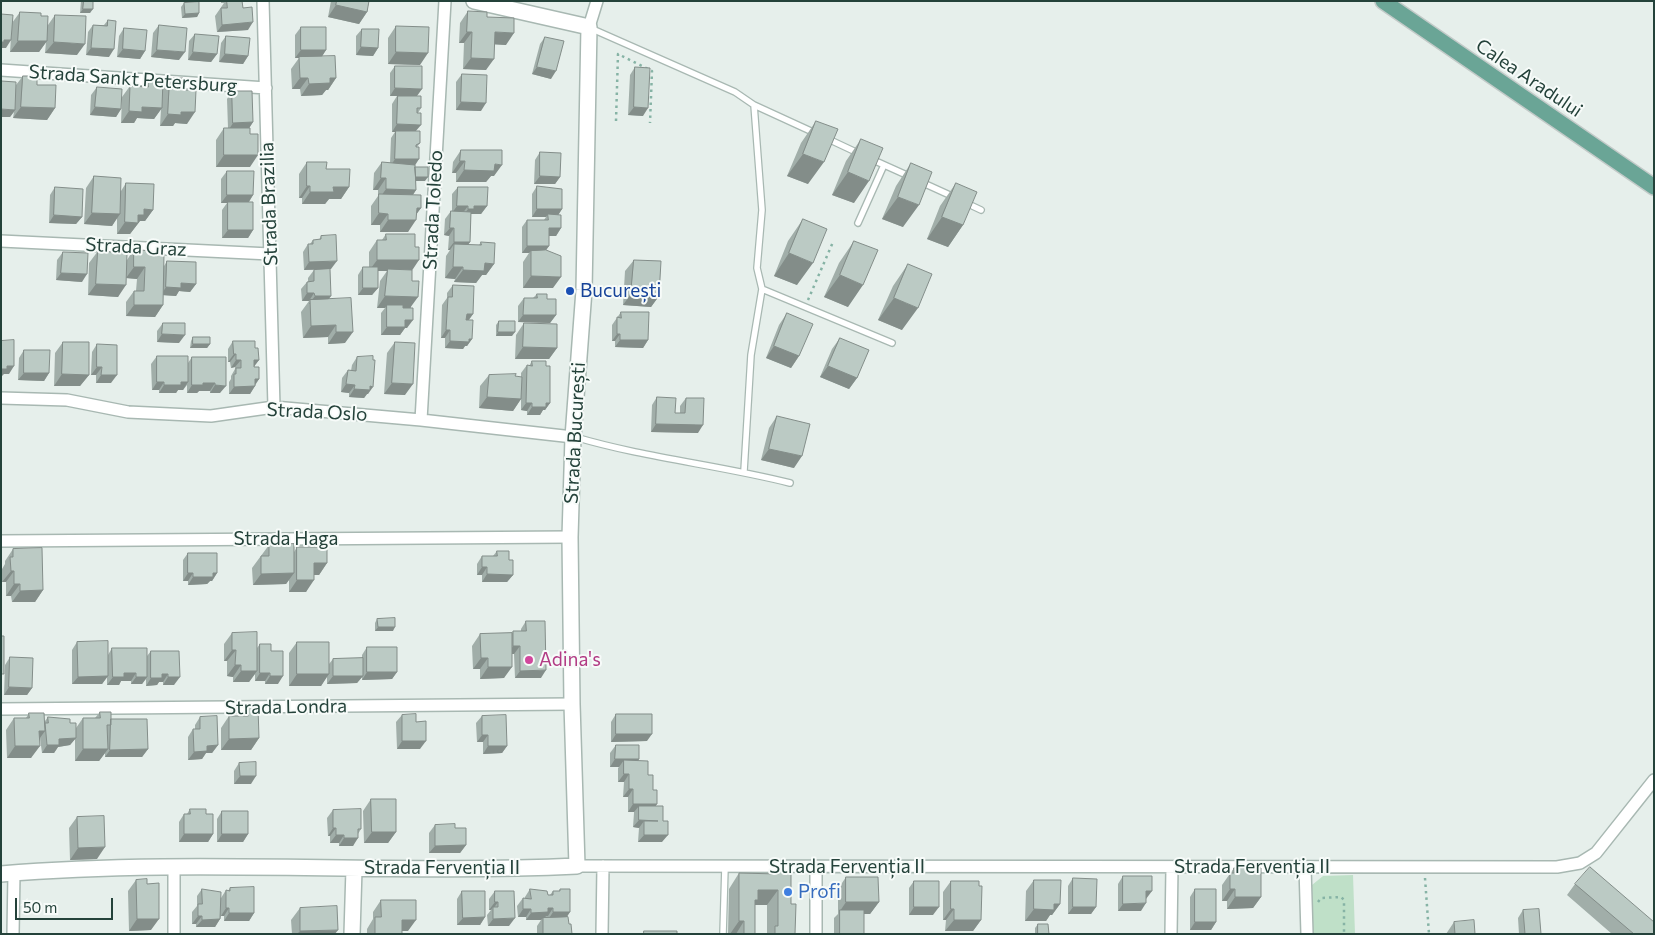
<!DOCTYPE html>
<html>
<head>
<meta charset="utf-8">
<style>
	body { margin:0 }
	#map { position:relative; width:1655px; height:935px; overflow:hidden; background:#e6efeb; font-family:Commissioner,sans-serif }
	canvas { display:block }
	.frame { position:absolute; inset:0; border:2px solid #24423a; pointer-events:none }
	.scale { position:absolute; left:15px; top:898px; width:98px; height:22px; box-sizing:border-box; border:2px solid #24423a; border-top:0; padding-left:6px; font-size:15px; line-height:18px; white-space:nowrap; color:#24423a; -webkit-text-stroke:4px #f7fbf9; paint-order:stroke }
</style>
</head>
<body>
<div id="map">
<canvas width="1655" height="935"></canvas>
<div class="frame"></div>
<div class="scale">50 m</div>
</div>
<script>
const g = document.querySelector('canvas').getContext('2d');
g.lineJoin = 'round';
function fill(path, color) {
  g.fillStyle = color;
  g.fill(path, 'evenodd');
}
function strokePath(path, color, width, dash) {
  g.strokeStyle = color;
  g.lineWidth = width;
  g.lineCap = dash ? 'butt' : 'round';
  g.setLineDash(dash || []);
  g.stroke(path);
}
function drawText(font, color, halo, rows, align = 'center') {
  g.font = font + ' Commissioner,sans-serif';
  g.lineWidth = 4;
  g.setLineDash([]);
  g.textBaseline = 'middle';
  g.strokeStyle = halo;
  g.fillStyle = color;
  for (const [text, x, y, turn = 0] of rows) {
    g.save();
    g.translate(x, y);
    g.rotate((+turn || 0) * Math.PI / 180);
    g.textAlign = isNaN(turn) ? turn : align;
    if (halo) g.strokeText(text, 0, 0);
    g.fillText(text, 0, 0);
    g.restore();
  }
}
const green = new Path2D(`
	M 1353,875 L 1355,934 L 1313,934 L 1312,885 L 1323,876 Z`);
const path = new Path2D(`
	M 616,121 L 618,54 L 652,71 L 650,123
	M 808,300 L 833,242
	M 1425,878 L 1429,934
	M 1318,902 L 1321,898 L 1341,897 L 1344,900 L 1344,934`);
const service = new Path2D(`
	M 590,28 L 735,92 L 754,105 L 762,210 L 757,268 L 762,289 L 892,343
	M 754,105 L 815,133
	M 826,138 L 858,153
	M 871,159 L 911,177
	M 921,182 L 954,197
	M 964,202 L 981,210
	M 858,223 L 884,165
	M 575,437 C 646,458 719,465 790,483
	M 744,471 L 751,355 L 762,289
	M 723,934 L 725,867`);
const minor = new Path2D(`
	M 263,1 L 274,407
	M 589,27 L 597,1
	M 1,70 L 266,88
	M 1,241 L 270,254
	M 1,398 L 67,400 L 128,412 L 211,416 L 274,407 L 421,420 L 573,437
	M 421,420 L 445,1
	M 1,541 L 570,537
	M 1,709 L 572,704
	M 577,866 L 1557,867 L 1580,863 L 1596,853 L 1654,780
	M 174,867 L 174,934
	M 1305,867 L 1307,934
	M 816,868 L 816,934
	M 13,934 L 14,873
	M 602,934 L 603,866
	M 1171,934 L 1172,867`);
const tertiary = new Path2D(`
	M 1,874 C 193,858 386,875 577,866 L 572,704 L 570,537 L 573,437 L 584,290 L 589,27 L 474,1
	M 352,934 L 354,869`);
const primary = new Path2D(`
	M 1383,1 L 1654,187`);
const wall = new Path2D(`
	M 81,1 L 93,1 L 90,13 L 80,13 Z
	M 221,1 L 242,1 L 243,8 L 248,30 L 217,32 L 215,16 L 224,3 L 221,3 Z
	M 331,1 L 369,1 L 367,12 L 359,24 L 328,17 Z
	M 184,3 L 199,13 L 197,17 L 182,18 L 181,7 Z
	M 468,11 L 487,17 L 506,45 L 494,44 L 486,70 L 463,69 L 464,43 L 459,43 L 460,23 Z
	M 20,12 L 41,16 L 48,25 L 55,15 L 77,55 L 45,53 L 46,42 L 39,52 L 10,52 L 12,23 Z
	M 108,20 L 109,57 L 86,55 L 88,32 L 93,25 L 104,25 Z
	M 159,25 L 179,60 L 151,57 L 153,33 Z
	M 396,26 L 420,65 L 388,64 L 388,38 Z
	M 301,27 L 326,50 L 322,56 L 336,78 L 328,90 L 326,90 L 322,95 L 301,96 L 300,89 L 292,89 L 291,69 L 299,58 L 295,58 L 295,35 Z
	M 124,28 L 145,51 L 140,59 L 117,57 L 119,36 Z
	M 362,29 L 378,48 L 373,56 L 356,55 L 356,36 Z
	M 195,34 L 217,54 L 211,62 L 188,60 L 189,41 Z
	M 226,36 L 248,56 L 243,64 L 219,62 L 221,43 Z
	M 545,37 L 551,79 L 532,74 L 540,44 Z
	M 395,66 L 417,96 L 421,108 L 418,113 L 416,131 L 420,143 L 417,147 L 415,166 L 415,167 L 425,181 L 416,181 L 416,190 L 413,195 L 421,208 L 416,214 L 408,232 L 380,232 L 380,225 L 371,225 L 371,206 L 378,196 L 378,190 L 373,190 L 374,173 L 382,162 L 390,163 L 391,138 L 395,132 L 392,132 L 392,104 L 397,96 L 390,96 L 390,73 Z
	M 635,67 L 643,116 L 628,115 L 630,75 Z
	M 462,74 L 481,111 L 456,110 L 456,82 Z
	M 23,76 L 37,85 L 55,108 L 47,120 L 13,118 L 14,112 L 10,117 L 16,85 Z
	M 170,78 L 182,90 L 187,124 L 175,123 L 173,126 L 160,126 L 161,109 L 154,119 L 137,118 L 134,123 L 121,123 L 122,97 L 130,86 L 142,86 L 148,79 L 163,87 Z
	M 97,87 L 121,109 L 116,117 L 90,115 L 91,95 Z
	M 232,91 L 253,122 L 249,128 L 250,167 L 216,167 L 216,140 L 224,128 L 228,128 L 227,99 Z
	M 816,121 L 808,184 L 787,176 L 801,143 Z
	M 861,139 L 854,203 L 832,195 L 846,161 Z
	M 461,150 L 494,176 L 491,176 L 486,182 L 456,182 L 456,173 L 452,173 L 453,162 Z
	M 540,152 L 560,177 L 555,184 L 534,184 L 535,160 Z
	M 307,162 L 326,169 L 349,187 L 341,199 L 329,199 L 325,204 L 302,204 L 302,198 L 299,198 L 299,174 Z
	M 911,163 L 903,227 L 882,219 L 896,186 Z
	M 227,171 L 253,195 L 249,202 L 253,230 L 248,238 L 222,238 L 222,210 L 227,203 L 221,203 L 221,179 Z
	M 94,176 L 121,191 L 126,183 L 153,210 L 145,221 L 140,221 L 130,234 L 117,234 L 117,217 L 112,226 L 84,224 L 86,188 Z
	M 956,183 L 963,225 L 948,247 L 927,239 L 940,206 Z
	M 537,186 L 562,209 L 558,215 L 561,228 L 556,236 L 549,236 L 549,246 L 546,250 L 553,288 L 523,288 L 523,262 L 529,253 L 522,253 L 522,227 L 527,220 L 544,220 L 546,217 L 532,217 L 532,194 Z
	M 55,187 L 82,217 L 76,224 L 49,223 L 50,195 Z
	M 458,187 L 487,206 L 481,214 L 471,214 L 470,242 L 468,245 L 479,245 L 481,242 L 494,264 L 486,275 L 482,275 L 476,283 L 454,282 L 455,279 L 445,278 L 446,256 L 450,250 L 448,250 L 449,236 L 444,235 L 445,219 L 451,211 L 452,211 L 452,194 Z
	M 803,219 L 797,285 L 774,276 L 788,241 Z
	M 386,234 L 412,270 L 411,308 L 407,328 L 405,328 L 400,335 L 381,335 L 381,313 L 385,308 L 377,308 L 380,281 L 387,271 L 378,271 L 378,288 L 372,295 L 358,295 L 358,275 L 363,267 L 369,267 L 369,252 L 377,240 L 382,240 Z
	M 321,236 L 331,269 L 304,270 L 303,252 L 308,244 L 310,244 L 313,240 L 319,240 Z
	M 854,241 L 848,307 L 824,297 L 839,263 Z
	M 134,249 L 164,266 L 167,261 L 196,284 L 190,292 L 179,291 L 176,296 L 163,295 L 163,305 L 155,317 L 126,316 L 126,302 L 134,291 L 136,291 L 137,279 L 126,278 L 118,297 L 88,295 L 89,263 L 98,251 L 127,260 Z
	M 63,252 L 82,282 L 56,280 L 57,260 Z
	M 634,260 L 659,296 L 651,307 L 623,305 L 625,271 Z
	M 908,264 L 902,330 L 878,320 L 893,286 Z
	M 314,270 L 328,299 L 345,343 L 328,344 L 328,337 L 303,338 L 301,312 L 309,301 L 302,301 L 301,289 L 307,282 L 308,282 L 308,278 Z
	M 453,285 L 473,314 L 469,320 L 472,339 L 467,346 L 465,346 L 463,349 L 445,348 L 445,338 L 441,338 L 442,305 L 447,298 L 447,293 Z
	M 537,294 L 547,299 L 556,315 L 550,323 L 518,322 L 518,306 L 524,298 L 533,298 Z
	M 621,312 L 648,340 L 643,348 L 615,347 L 615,341 L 612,341 L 612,325 Z
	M 787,313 L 799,356 L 791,368 L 766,358 L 779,325 Z
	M 499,321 L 512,336 L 496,336 L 496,325 Z
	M 163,323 L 179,343 L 157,342 L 157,331 Z
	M 524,323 L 557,348 L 549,359 L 515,359 L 516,335 Z
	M 193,337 L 210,344 L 207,348 L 190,348 L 191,341 Z
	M 840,338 L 857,378 L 849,389 L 820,377 L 832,349 Z
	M 233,341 L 255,348 L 259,360 L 254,366 L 259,379 L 250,394 L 229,394 L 229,382 L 231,379 L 231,376 L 235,369 L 235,367 L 231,368 L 230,362 L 228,362 L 228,349 Z
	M 63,342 L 89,375 L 80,386 L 54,386 L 55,353 Z
	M 395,342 L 405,395 L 384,394 L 387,353 Z
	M 97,344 L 111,383 L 96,383 L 96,375 L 91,375 L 92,352 Z
	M 24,350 L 49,373 L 44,381 L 18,380 L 19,358 Z
	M 157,356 L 188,363 L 192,357 L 226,357 L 220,393 L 210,393 L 210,391 L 199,391 L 197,393 L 187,393 L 187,385 L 183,390 L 178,390 L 176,393 L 159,393 L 159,390 L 152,390 L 151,364 Z
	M 357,357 L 373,360 L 368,394 L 367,394 L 364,398 L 349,397 L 349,393 L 341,392 L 342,378 L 348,370 L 351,371 L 352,365 Z
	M 532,361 L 546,366 L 550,403 L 545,410 L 543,410 L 540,415 L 527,415 L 527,411 L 521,410 L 521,395 L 521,399 L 513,411 L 479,408 L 480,386 L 489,375 L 521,377 L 521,373 L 527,365 L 529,366 Z
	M 657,397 L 675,413 L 680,413 L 680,406 L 686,398 L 698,433 L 651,432 L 652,405 Z
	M 777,416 L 794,468 L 761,460 L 769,428 Z
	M 269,545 L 294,552 L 297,547 L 327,563 L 319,575 L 314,575 L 306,592 L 289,592 L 289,580 L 286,584 L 253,585 L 252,568 Z
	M 13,549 L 43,590 L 35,602 L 12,602 L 11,596 L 6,596 L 6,582 L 2,582 L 2,569 L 5,564 L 5,561 Z
	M 497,551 L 513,575 L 507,582 L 482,582 L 482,575 L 477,575 L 477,564 L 482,556 L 493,556 Z
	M 188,553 L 217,573 L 212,581 L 210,581 L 207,584 L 188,585 L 188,581 L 183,581 L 183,560 Z
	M 377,619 L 393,631 L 375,631 L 375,623 Z
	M 526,621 L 541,678 L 515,678 L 514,654 L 512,654 L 504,678 L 480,679 L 480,669 L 473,669 L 472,646 L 480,634 L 512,633 L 513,631 L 521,631 L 521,629 Z
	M 232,633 L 257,648 L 260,644 L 271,651 L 278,684 L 265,684 L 265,681 L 255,681 L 255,674 L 249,682 L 233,682 L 233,677 L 227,676 L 227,661 L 224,661 L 224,644 Z
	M 77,642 L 108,655 L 112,648 L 147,656 L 151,651 L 179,651 L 174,685 L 163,685 L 163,682 L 159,682 L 157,685 L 146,686 L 146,679 L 142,684 L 131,684 L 131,681 L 121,681 L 119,685 L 107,685 L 107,677 L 102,684 L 72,684 L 72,650 Z
	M 297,642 L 329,664 L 333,659 L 362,658 L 362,655 L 367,647 L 397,672 L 392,679 L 362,680 L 362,677 L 357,683 L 327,684 L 327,676 L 321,686 L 289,686 L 289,653 Z
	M 10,657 L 32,688 L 27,695 L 4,695 L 5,665 Z
	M 248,707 L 259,738 L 251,750 L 221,750 L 221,728 L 229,716 L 242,716 Z
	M 100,712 L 111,719 L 148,749 L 142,757 L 105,757 L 105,753 L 99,761 L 75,761 L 75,739 L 70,745 L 58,747 L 54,753 L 42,753 L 40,738 L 31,758 L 7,758 L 6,730 L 14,718 L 26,718 L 29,713 L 45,721 L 48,717 L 70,723 L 76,728 L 83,718 L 95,718 Z
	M 616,714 L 647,741 L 611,742 L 611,722 Z
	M 402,715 L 416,722 L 420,749 L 397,749 L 396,722 Z
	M 482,716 L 507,746 L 502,753 L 483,754 L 483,742 L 477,742 L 476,723 Z
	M 200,717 L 218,745 L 212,753 L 206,753 L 202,759 L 188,760 L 188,737 L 193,729 L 195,729 L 195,725 Z
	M 616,745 L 639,759 L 638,760 L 648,775 L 653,790 L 656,806 L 662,842 L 638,842 L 639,828 L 633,827 L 634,813 L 634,812 L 628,812 L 628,797 L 623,797 L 624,782 L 618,782 L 618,768 L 619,767 L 610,767 L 610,753 Z
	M 239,763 L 251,784 L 234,784 L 234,771 Z
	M 371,799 L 396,832 L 388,843 L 364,843 L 363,811 Z
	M 190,809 L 206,814 L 213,834 L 208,842 L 179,842 L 179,822 L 184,814 L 187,814 Z
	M 333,810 L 361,829 L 358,834 L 353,846 L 339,846 L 339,843 L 330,843 L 330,836 L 328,836 L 327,818 Z
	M 222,811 L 248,834 L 243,842 L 217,842 L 217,819 Z
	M 77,817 L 97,859 L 70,860 L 69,828 Z
	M 435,825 L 455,828 L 466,845 L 460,853 L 429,853 L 429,833 Z
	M 1234,868 L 1261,897 L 1253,908 L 1227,909 L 1227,901 L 1222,901 L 1222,885 Z
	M 778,870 L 791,904 L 795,934 L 767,934 L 767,905 L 755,905 L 755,934 L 728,934 L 729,889 L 739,873 L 776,874 Z
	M 1123,876 L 1141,911 L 1118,911 L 1118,884 Z
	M 846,877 L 879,902 L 870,914 L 864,914 L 864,934 L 834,934 L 834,918 L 838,914 L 838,889 Z
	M 1073,878 L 1096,907 L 1091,914 L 1068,914 L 1068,886 Z
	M 136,880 L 151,930 L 129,931 L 128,891 Z
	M 1034,880 L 1060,904 L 1052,915 L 1050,915 L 1046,921 L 1025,921 L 1026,891 Z
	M 914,881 L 933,915 L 909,915 L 909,888 Z
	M 951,881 L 979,886 L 981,920 L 973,931 L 945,931 L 946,920 L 943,920 L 943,892 Z
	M 1575,884 L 1654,934 L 1612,934 L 1567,895 Z
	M 230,888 L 254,913 L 249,921 L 224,921 L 224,916 L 221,916 L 220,919 L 215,927 L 196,927 L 196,924 L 192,924 L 192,912 L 197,906 L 197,896 L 202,889 L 221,898 L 226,890 L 228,891 Z
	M 530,889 L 548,895 L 550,895 L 553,891 L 559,891 L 560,889 L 566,918 L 572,934 L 537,934 L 537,926 L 541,920 L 526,920 L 526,917 L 518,917 L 517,906 L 523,898 L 525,899 L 525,897 Z
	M 1195,889 L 1216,922 L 1211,930 L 1190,930 L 1190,897 Z
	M 462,891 L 485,917 L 480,925 L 457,925 L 457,899 Z
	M 495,891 L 509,926 L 488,926 L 487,915 L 491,910 L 489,910 L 489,899 Z
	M 381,900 L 408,931 L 402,931 L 402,934 L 367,934 L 367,929 L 373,919 L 373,912 Z
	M 300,908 L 335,934 L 292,934 L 291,920 Z
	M 1523,910 L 1541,934 L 1519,934 L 1518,918 Z
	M 1454,922 L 1475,934 L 1446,934 Z
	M 1038,924 L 1049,934 L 1035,934 L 1035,928 Z`);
const shadedWall = new Path2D(`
	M 336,5 L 367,12 L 359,24 L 328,17 Z
	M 83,9 L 93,9 L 90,13 L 80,13 Z
	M 199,13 L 197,17 L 182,18 L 185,14 Z
	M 253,22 L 248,30 L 217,32 L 222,25 Z
	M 467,32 L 472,32 L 464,43 L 459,43 Z
	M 495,32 L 514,33 L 506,45 L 487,44 Z
	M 4,40 L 11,40 L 6,48 L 1,48 L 1,42 Z
	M 18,41 L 47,41 L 39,52 L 10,52 Z
	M 54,42 L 85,44 L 77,55 L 45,53 Z
	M 361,47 L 378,48 L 373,56 L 356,55 Z
	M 91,48 L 114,49 L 109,57 L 86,55 Z
	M 123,49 L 145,51 L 140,59 L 117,57 Z
	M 157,50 L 185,52 L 179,60 L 151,57 Z
	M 301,50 L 326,50 L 321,58 L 295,58 Z
	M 193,52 L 217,54 L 211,62 L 188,60 Z
	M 396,52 L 428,53 L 420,65 L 388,64 Z
	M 225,54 L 248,56 L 243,64 L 219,62 Z
	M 471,58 L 494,59 L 486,70 L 463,69 Z
	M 537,67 L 556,71 L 551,79 L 532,74 Z
	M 300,78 L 308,78 L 300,89 L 292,89 Z
	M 330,78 L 336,78 L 328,90 L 326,90 L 322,95 L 301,96 L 309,84 Z
	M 395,88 L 422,89 L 417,96 L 390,96 Z
	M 461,102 L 486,103 L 481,111 L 456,110 Z
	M 21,107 L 55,108 L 47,120 L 13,118 Z
	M 95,107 L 121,109 L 116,117 L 90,115 Z
	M 142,107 L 162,108 L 154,119 L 137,118 L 134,123 L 121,123 L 129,111 Z
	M 634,107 L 648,108 L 643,116 L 628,115 Z
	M 1,109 L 15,110 L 10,117 L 1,117 Z
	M 181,112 L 195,112 L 187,124 L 175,123 L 173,126 L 160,126 L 168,114 Z
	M 253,122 L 248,130 L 228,131 L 233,123 Z
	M 397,124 L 421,125 L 415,132 L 396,131 L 395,132 L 392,132 Z
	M 803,154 L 824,162 L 808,184 L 787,176 Z
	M 224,155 L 258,155 L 250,167 L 216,167 Z
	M 395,159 L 419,159 L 414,167 L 390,167 Z
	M 460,161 L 465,161 L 456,173 L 452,173 Z
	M 495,164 L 502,165 L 494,176 L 491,176 L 486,182 L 456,182 L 464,170 Z
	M 848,172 L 869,181 L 854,203 L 832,195 Z
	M 540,176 L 560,177 L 555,184 L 534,184 Z
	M 413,177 L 428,177 L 425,181 L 410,181 Z
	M 381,178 L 386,178 L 378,190 L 373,190 Z
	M 307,186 L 310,186 L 302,198 L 299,198 Z
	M 333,187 L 349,187 L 341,199 L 329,199 L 325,204 L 302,204 L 310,192 Z
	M 386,189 L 416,190 L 408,202 L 379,199 Z
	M 227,195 L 253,195 L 248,203 L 228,202 L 227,203 L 221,203 Z
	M 898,197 L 919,205 L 903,227 L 882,219 Z
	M 457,206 L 468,206 L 462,214 L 452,213 Z
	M 474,206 L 487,206 L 481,214 L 471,214 L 462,217 L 468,209 Z
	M 417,208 L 421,208 L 413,219 Z
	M 144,209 L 153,210 L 145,221 L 140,221 L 130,234 L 117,234 L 125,222 L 138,215 Z
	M 537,209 L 562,209 L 557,217 L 548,214 L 546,217 L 532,217 Z
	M 92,213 L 120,214 L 112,226 L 84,224 Z
	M 379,213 L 388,214 L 380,225 L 371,225 Z
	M 54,215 L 82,217 L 76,224 L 49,223 Z
	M 942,217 L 963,225 L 948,247 L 927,239 Z
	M 388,220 L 416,220 L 408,232 L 380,232 Z
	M 450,228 L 454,228 L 449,236 L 444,235 Z
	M 549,228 L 561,228 L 556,236 L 544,236 Z
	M 228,230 L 253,230 L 248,238 L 222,238 Z
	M 454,242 L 470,242 L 464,250 L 454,244 L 450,250 L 448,250 Z
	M 527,246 L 549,246 L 544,253 L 531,251 L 529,253 L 522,253 Z
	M 789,253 L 813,263 L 797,285 L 774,276 Z
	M 377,260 L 419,260 L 411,272 L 388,269 L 387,271 L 369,271 Z
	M 337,261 L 331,269 L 304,270 L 309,262 Z
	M 485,263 L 494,264 L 486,275 L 482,275 L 476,283 L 454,282 L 463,270 Z
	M 134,267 L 145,267 L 137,279 L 126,278 Z
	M 453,267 L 463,267 L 455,279 L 445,278 Z
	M 61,273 L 87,274 L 82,282 L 56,280 Z
	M 840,275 L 863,285 L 848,307 L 824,297 Z
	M 531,276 L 561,277 L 553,288 L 523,288 Z
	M 181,283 L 196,284 L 190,292 L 179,291 L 176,296 L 161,295 L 166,287 Z
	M 96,284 L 126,285 L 118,297 L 88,295 Z
	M 363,288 L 378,288 L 372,295 L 358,295 Z
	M 307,293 L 314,293 L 309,301 L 302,301 Z
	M 631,294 L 659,296 L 651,307 L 623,305 Z
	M 315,296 L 331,296 L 326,303 L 309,304 Z
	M 385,296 L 418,297 L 410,308 L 387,308 L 387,305 L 385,308 L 377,308 Z
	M 894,298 L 918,308 L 902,330 L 878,320 Z
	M 134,305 L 163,305 L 155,317 L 126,316 Z
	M 467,314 L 473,314 L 467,322 L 461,322 Z
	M 523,315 L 556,315 L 550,323 L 518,322 Z
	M 405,320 L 413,320 L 407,328 L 405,328 L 400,335 L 381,335 L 387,327 Z
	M 336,325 L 328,337 L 303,338 L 311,326 Z
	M 446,330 L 450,330 L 445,338 L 441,338 Z
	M 336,332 L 353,332 L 345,343 L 328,344 Z
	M 498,332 L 515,332 L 512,336 L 496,336 Z
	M 162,334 L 185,335 L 179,343 L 157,342 Z
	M 617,334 L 620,334 L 615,341 L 612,341 Z
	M 469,339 L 472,339 L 467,346 L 465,346 L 463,349 L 445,348 L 450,341 Z
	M 620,340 L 648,340 L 643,348 L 615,347 Z
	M 193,344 L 210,344 L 207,348 L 190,348 Z
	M 774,346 L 799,356 L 791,368 L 766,358 Z
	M 523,347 L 557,348 L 549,359 L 515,359 Z
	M 234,354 L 236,354 L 230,362 L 228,362 Z
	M 236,360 L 241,360 L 235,367 L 231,368 Z
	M 254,360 L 259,360 L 253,368 Z
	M 7,366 L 14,366 L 9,374 L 4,374 L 1,377 L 1,369 Z
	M 828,366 L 857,378 L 849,389 L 820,377 Z
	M 97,367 L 102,367 L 96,375 L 91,375 Z
	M 24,373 L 49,373 L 44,381 L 18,380 Z
	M 62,374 L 89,375 L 80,386 L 54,386 Z
	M 101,375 L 117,375 L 111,383 L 96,383 Z
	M 255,379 L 259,379 L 254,386 L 255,386 L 250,394 L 229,394 L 234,387 Z
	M 157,382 L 164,382 L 159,390 L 152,390 Z
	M 181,382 L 188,382 L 183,390 L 178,390 L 176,393 L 159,393 L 164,385 Z
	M 203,383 L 215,383 L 210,391 L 199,391 L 197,393 L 187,393 L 192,385 Z
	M 392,383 L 413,384 L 405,395 L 384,394 Z
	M 346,384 L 355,385 L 349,393 L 341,392 Z
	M 215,385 L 226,386 L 220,393 L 210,393 Z
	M 370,386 L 373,387 L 368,394 L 367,394 L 364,398 L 349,397 L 354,389 Z
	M 487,397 L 521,399 L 513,411 L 479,408 Z
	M 526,403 L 532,403 L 527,411 L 521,410 Z
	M 546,403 L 550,403 L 545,410 L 543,410 L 540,415 L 527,415 L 532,407 Z
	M 656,424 L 703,425 L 698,433 L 651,432 Z
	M 769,449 L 802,456 L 794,468 L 761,460 Z
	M 314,563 L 327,563 L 319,575 L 306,575 Z
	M 482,567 L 487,567 L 482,575 L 477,575 Z
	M 11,571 L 14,571 L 6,582 L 2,582 Z
	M 188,573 L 193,573 L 188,581 L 183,581 Z
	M 213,573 L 217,573 L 212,581 L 210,581 L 207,584 L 188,585 L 193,577 Z
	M 294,573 L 286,584 L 253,585 L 261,574 Z
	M 487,574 L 513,575 L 507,582 L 482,582 Z
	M 297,580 L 314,580 L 306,592 L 289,592 Z
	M 14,584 L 20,584 L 11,596 L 6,596 Z
	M 43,590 L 35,602 L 12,602 L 20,591 Z
	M 378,627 L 395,627 L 393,631 L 375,631 Z
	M 513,646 L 520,646 L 514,654 L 508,654 Z
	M 232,650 L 236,650 L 227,661 L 224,661 Z
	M 481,658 L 488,658 L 480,669 L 473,669 Z
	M 235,665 L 241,665 L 233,677 L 227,676 Z
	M 488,667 L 512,667 L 504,678 L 480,679 Z
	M 546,670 L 541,678 L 515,678 L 520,671 Z
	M 241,671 L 257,671 L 249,682 L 233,682 Z
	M 367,672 L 397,672 L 392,679 L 362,680 Z
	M 124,673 L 136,673 L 131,681 L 121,681 L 119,685 L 107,685 L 113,677 Z
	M 260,673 L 270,673 L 265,681 L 255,681 Z
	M 162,674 L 168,674 L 163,682 L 159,682 L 157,685 L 146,686 L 151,678 Z
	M 297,674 L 329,674 L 321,686 L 289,686 Z
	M 108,676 L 102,684 L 72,684 L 78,677 Z
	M 270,676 L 283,676 L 278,684 L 265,684 Z
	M 333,676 L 363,676 L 357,683 L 327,684 Z
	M 136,677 L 147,677 L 142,684 L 131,684 Z
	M 168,677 L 180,677 L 174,685 L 163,685 Z
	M 9,687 L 32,688 L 27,695 L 4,695 Z
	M 39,731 L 45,731 L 37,742 Z
	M 616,734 L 652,734 L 647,741 L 611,742 Z
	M 482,735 L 488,735 L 483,742 L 477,742 Z
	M 76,738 L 70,745 L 58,747 L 54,753 L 42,753 L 47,745 L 59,739 Z
	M 259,738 L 251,750 L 221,750 L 229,739 Z
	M 402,741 L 426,741 L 420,749 L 397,749 Z
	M 218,745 L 212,753 L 206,753 L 202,759 L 188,760 L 194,752 L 207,746 Z
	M 15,746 L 40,746 L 31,758 L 7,758 Z
	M 488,746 L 507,746 L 502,753 L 483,754 Z
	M 83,749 L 108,749 L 99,761 L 75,761 Z
	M 148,749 L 142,757 L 105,757 L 110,750 Z
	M 615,759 L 639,759 L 634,767 L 624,760 L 619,767 L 610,767 Z
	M 624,774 L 629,774 L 624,782 L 618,782 Z
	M 240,776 L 256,776 L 251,784 L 234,784 Z
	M 629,789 L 633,789 L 628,797 L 623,797 Z
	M 633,804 L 657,804 L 652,812 L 639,806 L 634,812 L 628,812 Z
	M 639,820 L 658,821 L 644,821 L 639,828 L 633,827 Z
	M 333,828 L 336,828 L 330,836 L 328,836 Z
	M 372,832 L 396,832 L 388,843 L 364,843 Z
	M 184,834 L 213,834 L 208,842 L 179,842 Z
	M 222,834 L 248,834 L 243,842 L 217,842 Z
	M 336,835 L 344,835 L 339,843 L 330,843 Z
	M 644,835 L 668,835 L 662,842 L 638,842 Z
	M 344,838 L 358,838 L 353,846 L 339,846 Z
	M 466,845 L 460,853 L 429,853 L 435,846 Z
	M 105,847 L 97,859 L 70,860 L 78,848 Z
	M 1230,889 L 1235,889 L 1227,901 L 1222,901 Z
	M 758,890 L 778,890 L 767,905 L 755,905 L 747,915 Z
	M 1146,891 L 1152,891 L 1146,899 Z
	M 1235,897 L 1261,897 L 1253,908 L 1227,909 Z
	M 495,902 L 498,902 L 493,909 L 493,907 L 491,910 L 489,910 Z
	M 846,902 L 879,902 L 870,914 L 840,914 L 840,911 Z
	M 1146,903 L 1141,911 L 1118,911 L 1123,904 Z
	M 1054,904 L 1060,904 L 1052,915 L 1050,915 L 1046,921 L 1025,921 L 1034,909 Z
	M 914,907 L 939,907 L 933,915 L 909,915 Z
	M 1073,907 L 1096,907 L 1091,914 L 1068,914 Z
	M 226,908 L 229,908 L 224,916 L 221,916 Z
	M 548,908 L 553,908 L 548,916 L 546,916 L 543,920 L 543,918 L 541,920 L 526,920 L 531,913 Z
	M 523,909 L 531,909 L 526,917 L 518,917 Z
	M 951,909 L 954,909 L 946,920 L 943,920 Z
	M 553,912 L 570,912 L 565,920 L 548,920 Z
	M 229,913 L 254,913 L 249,921 L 224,921 Z
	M 198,916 L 202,916 L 196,924 L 192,924 Z
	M 485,917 L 480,925 L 457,925 L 463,918 Z
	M 515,918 L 509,926 L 488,926 L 493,919 Z
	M 137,919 L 159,919 L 151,930 L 129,931 Z
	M 220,919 L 215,927 L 196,927 L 202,920 Z
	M 402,920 L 416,920 L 408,931 L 394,931 Z
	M 954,920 L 981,920 L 973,931 L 945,931 Z
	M 739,921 L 744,921 L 736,934 L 730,934 Z
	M 1195,922 L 1216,922 L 1211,930 L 1190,930 Z
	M 338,930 L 335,934 L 297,934 L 300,931 Z`);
const building = new Path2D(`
	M 84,1 L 93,1 L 93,9 L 83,9 Z
	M 227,1 L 242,1 L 243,8 L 252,7 L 253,22 L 222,25 L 221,8 L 227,8 Z
	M 337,1 L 369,1 L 367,12 L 336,5 Z
	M 199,2 L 199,13 L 185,14 L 184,3 Z
	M 468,11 L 487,12 L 487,17 L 514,18 L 514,33 L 495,32 L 494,59 L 471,58 L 472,32 L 467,32 Z
	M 20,12 L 41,13 L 41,16 L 48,16 L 47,41 L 18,41 Z
	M 1,14 L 13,15 L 11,40 L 4,40 L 4,42 L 1,42 Z
	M 55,15 L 86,16 L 85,44 L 54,42 Z
	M 108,20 L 116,21 L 114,49 L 91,48 L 93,25 L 107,26 Z
	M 159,25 L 187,28 L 185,52 L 157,50 Z
	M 396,26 L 429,27 L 428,53 L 396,52 Z
	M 301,27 L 326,27 L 326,50 L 301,50 Z
	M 124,28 L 147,30 L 145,51 L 123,49 Z
	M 362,29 L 379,29 L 378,48 L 361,47 Z
	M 195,34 L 219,36 L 217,54 L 193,52 Z
	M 226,36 L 250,38 L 248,56 L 225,54 Z
	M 545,37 L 564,41 L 556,71 L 537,67 Z
	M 335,56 L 336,78 L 330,78 L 330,83 L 309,84 L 308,78 L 300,78 L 299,57 Z
	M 395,66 L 422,66 L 422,89 L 395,88 Z
	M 635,67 L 650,68 L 648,108 L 634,107 Z
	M 462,74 L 487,75 L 486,103 L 461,102 Z
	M 23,76 L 37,76 L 37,85 L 56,85 L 55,108 L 21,107 Z
	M 170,78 L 183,78 L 182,90 L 196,90 L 195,112 L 181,112 L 181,115 L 168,114 Z
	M 148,79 L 163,79 L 162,108 L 142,107 L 142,112 L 129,111 L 130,86 L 148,87 Z
	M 1,81 L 16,82 L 15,110 L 1,109 Z
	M 97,87 L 122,89 L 121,109 L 95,107 Z
	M 232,91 L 252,91 L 253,122 L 233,123 Z
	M 398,96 L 421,96 L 421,108 L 417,108 L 417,113 L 421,113 L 421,125 L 397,124 Z
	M 816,121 L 838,129 L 824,162 L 803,154 Z
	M 224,128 L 250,128 L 250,134 L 258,134 L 258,155 L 224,155 Z
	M 396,131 L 420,131 L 420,143 L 416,145 L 416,147 L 419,147 L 419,159 L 395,159 Z
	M 861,139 L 883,148 L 869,181 L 848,172 Z
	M 461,150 L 502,150 L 502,165 L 495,164 L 494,171 L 464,170 L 465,161 L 460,161 Z
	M 540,152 L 561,153 L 560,177 L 540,176 Z
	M 307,162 L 327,162 L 326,169 L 350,169 L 349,187 L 333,187 L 334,192 L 310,192 L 310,186 L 307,186 Z
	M 382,162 L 415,165 L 416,190 L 386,189 L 386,178 L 381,178 Z
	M 911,163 L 932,172 L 919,205 L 898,197 Z
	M 415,167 L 428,167 L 428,177 L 416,177 Z
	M 227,171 L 254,171 L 253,195 L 227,195 Z
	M 94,176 L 121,178 L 120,214 L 92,213 Z
	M 126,183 L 154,184 L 153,210 L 144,209 L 144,215 L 138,215 L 138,223 L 125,222 Z
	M 956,183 L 977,192 L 963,225 L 942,217 Z
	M 537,186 L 562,189 L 562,209 L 537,209 Z
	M 55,187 L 83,189 L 82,217 L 54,215 Z
	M 458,187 L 488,187 L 487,206 L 474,206 L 474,209 L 468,209 L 468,206 L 457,206 Z
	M 379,194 L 421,195 L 421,208 L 417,208 L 416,220 L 388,220 L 388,214 L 379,213 Z
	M 228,202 L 253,202 L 253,230 L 228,230 Z
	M 451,211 L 471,212 L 470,242 L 454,242 L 454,228 L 450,228 Z
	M 548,214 L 561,215 L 561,228 L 549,228 L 549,246 L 527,246 L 527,220 L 548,220 Z
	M 803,219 L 827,229 L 813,263 L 789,253 Z
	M 386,234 L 415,234 L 415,247 L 419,247 L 419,260 L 377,260 L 377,240 L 386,240 Z
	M 336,235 L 337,261 L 309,262 L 308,244 L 313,244 L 313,240 L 321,239 L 321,236 Z
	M 854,241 L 878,250 L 863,285 L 840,275 Z
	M 481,242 L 495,243 L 494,264 L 485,263 L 484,271 L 463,270 L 463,267 L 453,267 L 454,244 L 481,245 Z
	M 134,249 L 164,253 L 163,305 L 134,305 L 134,291 L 144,291 L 145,267 L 134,267 Z
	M 546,250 L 561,256 L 561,277 L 531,276 L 531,251 Z
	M 98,251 L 127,253 L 126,285 L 96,284 Z
	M 63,252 L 88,253 L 87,274 L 61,273 Z
	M 634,260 L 661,261 L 659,296 L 631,294 Z
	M 167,261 L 196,262 L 196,284 L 181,283 L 181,288 L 166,287 Z
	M 908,264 L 932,274 L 918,308 L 894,298 Z
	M 363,267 L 378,267 L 378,288 L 363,288 Z
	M 330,269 L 331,296 L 315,296 L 314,293 L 307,293 L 307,282 L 314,281 L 314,270 Z
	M 388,269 L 412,270 L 412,281 L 419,281 L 418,297 L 385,296 Z
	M 453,285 L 474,286 L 473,314 L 467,314 L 466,320 L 473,320 L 472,339 L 469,339 L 469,342 L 450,341 L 450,330 L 446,330 L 448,297 L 452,297 Z
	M 537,294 L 547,294 L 547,299 L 556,299 L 556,315 L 523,315 L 524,298 L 537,298 Z
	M 351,298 L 353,332 L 336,332 L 336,325 L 311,326 L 310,300 Z
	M 387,305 L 403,305 L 403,308 L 413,308 L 413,320 L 405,320 L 405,327 L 387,327 Z
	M 621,312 L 649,312 L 648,340 L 620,340 L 620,334 L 617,334 L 617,317 L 621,318 Z
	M 787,313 L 813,324 L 799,356 L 774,346 Z
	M 499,321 L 515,321 L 515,332 L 498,332 Z
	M 163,323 L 185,323 L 185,335 L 162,334 Z
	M 524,323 L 557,324 L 557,348 L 523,347 Z
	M 193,337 L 210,337 L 210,344 L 193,344 Z
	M 840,338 L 869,350 L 857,378 L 828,366 Z
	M 14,340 L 14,366 L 7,366 L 7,369 L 1,369 L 1,341 Z
	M 233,341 L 255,341 L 255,348 L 258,348 L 259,360 L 254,360 L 254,367 L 259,367 L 259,379 L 255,379 L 255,386 L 234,387 L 234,374 L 236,374 L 236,368 L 241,368 L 241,360 L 236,360 L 236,354 L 234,354 Z
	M 63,342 L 89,342 L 89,375 L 62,374 Z
	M 395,342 L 415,343 L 413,384 L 392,383 Z
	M 97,344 L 117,345 L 117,375 L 101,375 L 102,367 L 97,367 Z
	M 24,350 L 50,350 L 49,373 L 24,373 Z
	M 157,356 L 188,356 L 188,382 L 181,382 L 181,385 L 164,385 L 164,382 L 157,382 Z
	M 373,356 L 373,360 L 375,360 L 373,387 L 370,386 L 370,390 L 354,389 L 355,385 L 346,384 L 348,370 L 356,371 L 357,357 Z
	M 192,357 L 226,357 L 226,386 L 215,385 L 215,383 L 203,383 L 203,385 L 192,385 Z
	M 532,361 L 546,361 L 546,366 L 550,366 L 550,403 L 546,403 L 546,407 L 532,407 L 532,403 L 526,403 L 527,365 L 532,366 Z
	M 516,374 L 515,376 L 522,377 L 521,399 L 487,397 L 489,375 Z
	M 657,397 L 676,398 L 675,413 L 685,413 L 686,398 L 704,398 L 703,425 L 656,424 Z
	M 777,416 L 810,424 L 802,456 L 769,449 Z
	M 294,544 L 294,573 L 261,574 L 261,556 L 269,556 L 269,545 Z
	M 297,547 L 327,547 L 327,563 L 314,563 L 314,580 L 297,580 Z
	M 42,548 L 43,590 L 20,591 L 20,584 L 14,584 L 14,571 L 11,571 L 10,557 L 13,557 L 13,549 Z
	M 497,551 L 509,551 L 509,560 L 513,560 L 513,575 L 487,574 L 487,567 L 482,567 L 482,556 L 497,556 Z
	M 188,553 L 217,553 L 217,573 L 213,573 L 213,577 L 193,577 L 193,573 L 188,573 Z
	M 395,618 L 395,627 L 378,627 L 377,619 Z
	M 526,621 L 545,621 L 546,670 L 520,671 L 520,646 L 513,646 L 513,631 L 526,631 Z
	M 257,632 L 257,671 L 241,671 L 241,665 L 235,665 L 236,650 L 232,650 L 232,633 Z
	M 512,633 L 512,667 L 488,667 L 488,658 L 481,658 L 480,634 Z
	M 1,636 L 4,636 L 4,674 L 1,674 Z
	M 108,641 L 108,676 L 78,677 L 77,642 Z
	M 297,642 L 329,642 L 329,674 L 297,674 Z
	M 260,644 L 271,644 L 271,651 L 283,651 L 283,676 L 270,676 L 270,673 L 260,673 Z
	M 367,647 L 397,647 L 397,672 L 367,672 Z
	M 112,648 L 147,648 L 147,677 L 136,677 L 136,673 L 124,673 L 124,677 L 113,677 Z
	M 151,651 L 179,651 L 180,677 L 168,677 L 168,674 L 162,674 L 162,678 L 151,678 Z
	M 10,657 L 33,658 L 32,688 L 9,687 Z
	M 363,658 L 363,676 L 333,676 L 333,659 Z
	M 248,707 L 258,707 L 259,738 L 229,739 L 229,716 L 248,716 Z
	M 100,712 L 111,712 L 111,725 L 107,725 L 108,749 L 83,749 L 83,718 L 100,718 Z
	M 29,713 L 44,713 L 45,731 L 39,731 L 40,746 L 15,746 L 14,718 L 29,718 Z
	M 416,714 L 416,722 L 426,721 L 426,741 L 402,741 L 402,715 Z
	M 616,714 L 652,714 L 652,734 L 616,734 Z
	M 506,715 L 507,746 L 488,746 L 488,735 L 482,735 L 482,716 Z
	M 217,716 L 218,745 L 207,746 L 207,751 L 194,752 L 193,729 L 200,729 L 200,717 Z
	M 48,717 L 70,719 L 70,723 L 76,723 L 76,738 L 59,739 L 59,745 L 47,745 L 45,723 L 48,723 Z
	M 111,719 L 147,719 L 148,749 L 110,750 Z
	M 616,745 L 639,745 L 639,759 L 615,759 Z
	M 624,760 L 648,761 L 648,775 L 653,775 L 653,790 L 657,790 L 657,804 L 633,804 L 633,789 L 629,789 L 629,774 L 624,774 Z
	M 256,762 L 256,776 L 240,776 L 239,763 Z
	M 371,799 L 396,799 L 396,832 L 372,832 Z
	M 639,806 L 663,806 L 663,821 L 668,821 L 668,835 L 644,835 L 644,821 L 658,821 L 639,820 Z
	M 190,809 L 206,809 L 206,814 L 213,814 L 213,834 L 184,834 L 184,814 L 190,814 Z
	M 361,809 L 361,829 L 358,829 L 358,838 L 344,838 L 344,835 L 336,835 L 336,828 L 333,828 L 333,810 Z
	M 222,811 L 248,811 L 248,834 L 222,834 Z
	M 104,816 L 105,847 L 78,848 L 77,817 Z
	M 455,824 L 455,828 L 466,828 L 466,845 L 435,846 L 435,825 Z
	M 1590,867 L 1654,922 L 1654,934 L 1634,934 L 1575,884 Z
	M 1234,868 L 1261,868 L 1261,897 L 1235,897 L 1235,889 L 1230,889 L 1230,873 L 1234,873 Z
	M 778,870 L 791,871 L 791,904 L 796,904 L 795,934 L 775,934 L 775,926 L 778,926 L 778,890 L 758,890 L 758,900 L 755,900 L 755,934 L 744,934 L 744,921 L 739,921 L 739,873 L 778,874 Z
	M 1123,876 L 1152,876 L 1152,891 L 1146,891 L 1146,903 L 1123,904 Z
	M 846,877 L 878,877 L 879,902 L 846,902 Z
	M 1073,878 L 1097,879 L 1096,907 L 1073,907 Z
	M 147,879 L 147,884 L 159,883 L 159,919 L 137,919 L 136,880 Z
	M 1034,880 L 1061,880 L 1060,904 L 1054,904 L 1054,910 L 1034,909 Z
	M 914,881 L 939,881 L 939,907 L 914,907 Z
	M 951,881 L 979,881 L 979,886 L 982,886 L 981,920 L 954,920 L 954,909 L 951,909 Z
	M 254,887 L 254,913 L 229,913 L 229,908 L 226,908 L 226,890 L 230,891 L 230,888 Z
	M 202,889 L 221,892 L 220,919 L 202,920 L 202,916 L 198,916 L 198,904 L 202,904 Z
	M 530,889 L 547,891 L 548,895 L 553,895 L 553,891 L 560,891 L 560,889 L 570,889 L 570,912 L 553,912 L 553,908 L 548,908 L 548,912 L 531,913 L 531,909 L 523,909 L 523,898 L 531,899 Z
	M 1195,889 L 1216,889 L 1216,922 L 1195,922 Z
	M 462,891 L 485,891 L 485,917 L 463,918 Z
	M 495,891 L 514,891 L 515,918 L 493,919 L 493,907 L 498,907 L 498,902 L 495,902 Z
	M 381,900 L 416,900 L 416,920 L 402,920 L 402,934 L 375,934 L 375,917 L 381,917 Z
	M 337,906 L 338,930 L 300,931 L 300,908 Z
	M 1539,909 L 1541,934 L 1525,934 L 1523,910 Z
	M 840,910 L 864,910 L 864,934 L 840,934 Z
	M 568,917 L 569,924 L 571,924 L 572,934 L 543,934 L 543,918 Z
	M 1474,920 L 1475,934 L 1455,934 L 1454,922 Z
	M 1038,924 L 1048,924 L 1049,934 L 1038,934 Z
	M 644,931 L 677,931 L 677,934 L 644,934 Z`);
const markers = [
	[570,291,5,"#1a4fb4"],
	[529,660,5,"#d1479c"],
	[788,892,5,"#3f7fe0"]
];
const streetNames = [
	["Calea Aradului",1529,78,34],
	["Strada Sankt Petersburg",133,79,4],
	["Strada Brazilia",269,204,-92],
	["Strada Toledo",433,210,-87],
	["Strada Graz",136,247,3],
	["Strada Oslo",317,412,3],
	["Strada București",575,433,-87],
	["Strada Haga",286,539],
	["Strada Londra",286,707,-1],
	["Strada Fervenția II",847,867],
	["Strada Fervenția II",1252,867],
	["Strada Fervenția II",442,868]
];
const transitNames = [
	["București",580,291]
];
const hotelNames = [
	["Adina's",539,660]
];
const shopNames = [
	["Profi",798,892]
];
fill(green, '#bfe0c8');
strokePath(service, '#a8b8b2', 8);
strokePath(minor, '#a8b8b2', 14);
strokePath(tertiary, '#a8b8b2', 18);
strokePath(primary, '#c2cac8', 18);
strokePath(path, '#86b3a5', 2.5, [2.5, 4]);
strokePath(service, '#fff', 5.5);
strokePath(minor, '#fff', 11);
strokePath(tertiary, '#fff', 15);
strokePath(primary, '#6aa596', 15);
fill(wall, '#a1aea9');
fill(shadedWall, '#838d89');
fill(building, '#bbcac4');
strokePath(building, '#838d89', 1);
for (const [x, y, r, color] of markers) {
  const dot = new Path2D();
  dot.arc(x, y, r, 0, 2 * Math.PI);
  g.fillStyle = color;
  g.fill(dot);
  strokePath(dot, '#f7fbf9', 2);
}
drawText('19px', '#24423a', '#f7fbf9', streetNames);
drawText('19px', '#164399', '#f7fbf9', transitNames, 'left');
drawText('19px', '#b23c85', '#f7fbf9', hotelNames, 'left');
drawText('19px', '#366cbe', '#f7fbf9', shopNames, 'left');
</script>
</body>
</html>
